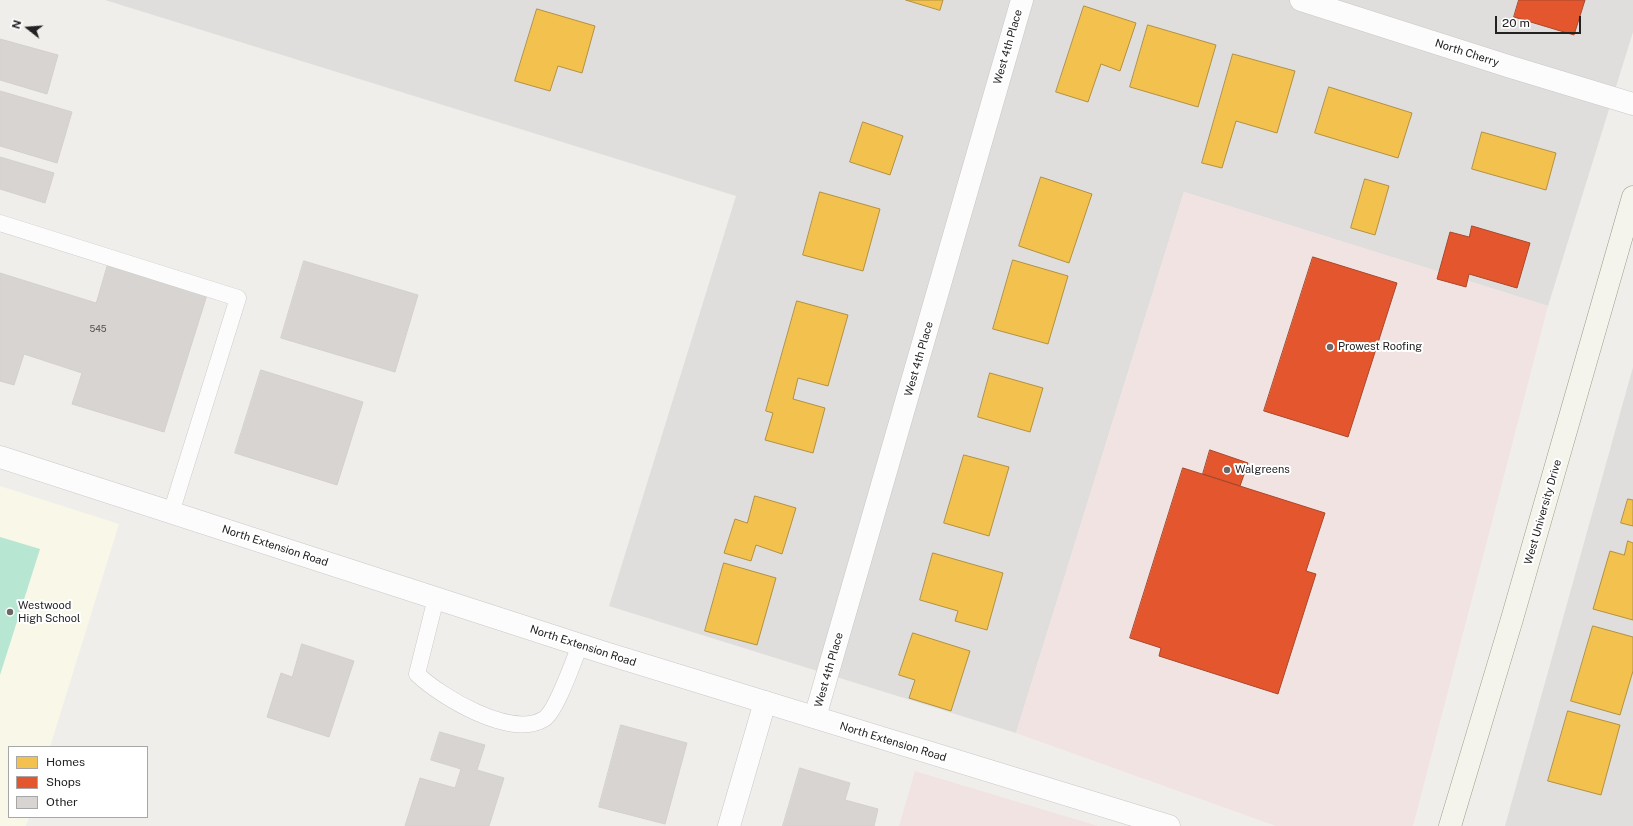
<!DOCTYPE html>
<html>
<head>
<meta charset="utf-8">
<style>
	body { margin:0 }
	#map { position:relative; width:1633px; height:826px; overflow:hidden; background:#f0eeeb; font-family:"Public Sans",sans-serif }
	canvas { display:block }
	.legend { position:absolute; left:8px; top:746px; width:140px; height:72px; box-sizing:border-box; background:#fff; border:1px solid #a7a7a7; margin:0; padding:5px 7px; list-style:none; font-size:12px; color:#222 }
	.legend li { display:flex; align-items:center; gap:8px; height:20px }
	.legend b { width:20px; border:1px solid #a7a7a7 }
	.north { position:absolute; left:8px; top:8px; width:40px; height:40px; -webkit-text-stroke:3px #fff; paint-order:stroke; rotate:287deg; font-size:11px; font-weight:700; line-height:16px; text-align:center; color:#222 }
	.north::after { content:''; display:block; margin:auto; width:14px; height:18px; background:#222; clip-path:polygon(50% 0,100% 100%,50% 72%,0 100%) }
	.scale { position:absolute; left:1495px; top:16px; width:86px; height:18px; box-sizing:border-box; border:2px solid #222; border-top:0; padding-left:5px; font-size:12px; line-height:14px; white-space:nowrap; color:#222; -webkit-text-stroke:3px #fff; paint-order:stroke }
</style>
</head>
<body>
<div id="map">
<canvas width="1633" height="826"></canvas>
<ul class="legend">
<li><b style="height:11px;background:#f2c14e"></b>Homes</li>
<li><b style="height:11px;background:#e4572e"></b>Shops</li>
<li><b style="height:11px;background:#d7d4d2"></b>Other</li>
</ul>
<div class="north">N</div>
<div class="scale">20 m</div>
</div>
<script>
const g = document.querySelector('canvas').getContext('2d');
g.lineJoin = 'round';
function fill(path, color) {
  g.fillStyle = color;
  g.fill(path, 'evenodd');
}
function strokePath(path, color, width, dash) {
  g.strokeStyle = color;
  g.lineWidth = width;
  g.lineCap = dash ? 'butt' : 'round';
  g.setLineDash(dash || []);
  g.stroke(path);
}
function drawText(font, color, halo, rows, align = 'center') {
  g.font = font + ' "Public Sans",sans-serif';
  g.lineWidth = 4;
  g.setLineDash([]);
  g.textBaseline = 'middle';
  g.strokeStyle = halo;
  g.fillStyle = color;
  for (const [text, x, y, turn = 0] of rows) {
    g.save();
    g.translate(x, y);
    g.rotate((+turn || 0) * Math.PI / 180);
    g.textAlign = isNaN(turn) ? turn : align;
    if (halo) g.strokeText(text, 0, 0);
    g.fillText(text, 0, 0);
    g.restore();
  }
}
const residential = new Path2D(`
	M 105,0 L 1633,0 L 1633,32 L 1548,306 L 1184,192 L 1016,733 L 609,606 L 736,196 Z
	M 1633,367 L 1633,826 L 1505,826 Z`);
const commercial = new Path2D(`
	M 1184,192 L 1548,306 L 1413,826 L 1276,826 L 1016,733 Z
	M 915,771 L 1098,826 L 899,826 Z`);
const education = new Path2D(`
	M 0,486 L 119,524 L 50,747 L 9,747 L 9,817 L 29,817 L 26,826 L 0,826 Z`);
const pitch = new Path2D(`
	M 0,537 L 40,549 L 0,675 Z`);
const homes = new Path2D(`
	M 906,0 L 943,0 L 940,10 Z
	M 1084,6 L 1136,23 L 1120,71 L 1101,64 L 1088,102 L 1056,92 Z
	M 537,9 L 595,26 L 582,73 L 558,66 L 550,91 L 515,81 Z
	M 1148,25 L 1216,45 L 1198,107 L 1130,87 Z
	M 1233,54 L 1295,71 L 1277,133 L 1236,121 L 1222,168 L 1202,163 Z
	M 1329,87 L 1412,113 L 1398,158 L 1315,133 Z
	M 863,122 L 903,136 L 890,175 L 850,162 Z
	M 1482,132 L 1556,153 L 1546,190 L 1472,169 Z
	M 1041,177 L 1092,194 L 1069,263 L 1019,246 Z
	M 1365,179 L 1389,186 L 1375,235 L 1351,228 Z
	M 820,192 L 880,209 L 863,271 L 803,255 Z
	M 1013,260 L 1068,276 L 1048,344 L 993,329 Z
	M 797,301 L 848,315 L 828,386 L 798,378 L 793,399 L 825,408 L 813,453 L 765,440 L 773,413 L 766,411 Z
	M 990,373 L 1043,388 L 1030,432 L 978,417 Z
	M 964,455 L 1009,467 L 989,536 L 944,523 Z
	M 755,496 L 796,508 L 782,554 L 756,545 L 751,561 L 724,553 L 735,519 L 747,523 Z
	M 1628,499 L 1633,500 L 1633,526 L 1621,523 Z
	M 1628,541 L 1633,543 L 1633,620 L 1593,609 L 1610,551 L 1624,555 Z
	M 933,553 L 1003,573 L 987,630 L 955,621 L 958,611 L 920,600 Z
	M 724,563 L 776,578 L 757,645 L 705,631 Z
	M 1593,626 L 1633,637 L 1633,671 L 1620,715 L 1571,701 Z
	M 913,633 L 970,651 L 951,711 L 909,698 L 915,680 L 899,675 Z
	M 1568,711 L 1620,725 L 1601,795 L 1548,781 Z`);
const shops = new Path2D(`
	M 1519,0 L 1585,0 L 1574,35 L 1514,17 Z
	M 1472,226 L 1530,243 L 1517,288 L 1469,274 L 1466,287 L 1437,279 L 1450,232 L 1469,237 Z
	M 1313,257 L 1397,283 L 1348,437 L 1264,411 Z
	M 1210,450 L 1248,463 L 1240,486 L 1203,474 Z
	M 1183,468 L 1325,513 L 1306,571 L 1316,574 L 1278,694 L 1159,656 L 1161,648 L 1130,638 Z`);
const building = new Path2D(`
	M 0,39 L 58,55 L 47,94 L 0,80 Z
	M 0,91 L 72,112 L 57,163 L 0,146 Z
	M 0,157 L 54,173 L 45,203 L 0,189 Z
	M 304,261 L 418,295 L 395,372 L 281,338 Z
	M 108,264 L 207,295 L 164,432 L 72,404 L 82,373 L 24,354 L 14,385 L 0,381 L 0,273 L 96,303 Z
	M 261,370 L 363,402 L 337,485 L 235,453 Z
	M 302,644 L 354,661 L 329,737 L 267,717 L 281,673 L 292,677 Z
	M 621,725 L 687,743 L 665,824 L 599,807 Z
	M 440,732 L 485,745 L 477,770 L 504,778 L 489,826 L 405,826 L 420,778 L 455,788 L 461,769 L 431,760 Z
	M 800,768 L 850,783 L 845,800 L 878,809 L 874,826 L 783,826 Z`);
const service = new Path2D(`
	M 0,223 L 238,298 L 171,513
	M 436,598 L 417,674 C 441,697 511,739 544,719 C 556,712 574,660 580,645`);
const minor = new Path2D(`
	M 1301,0 L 1511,67 L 1633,104
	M 815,717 L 1022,0
	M 729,826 L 765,702`);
const tertiary = new Path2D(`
	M 0,457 L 605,653 L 1169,826`);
const secondary = new Path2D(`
	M 1450,826 L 1512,619 L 1633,197`);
const markers = [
	[1330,347,4,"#6a6968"],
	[1227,470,4,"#6a6968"],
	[10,612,4,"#6a6968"]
];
const numberNames = [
	["545",98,329]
];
const streetNames = [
	["West 4th Place",1008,47,-74],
	["North Cherry",1467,53,18],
	["West 4th Place",919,359,-74],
	["West University Drive",1543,512,-74],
	["North Extension Road",275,546,18],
	["North Extension Road",583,646,18],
	["West 4th Place",829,670,-74],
	["North Extension Road",893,742,17]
];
const poiNames = [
	["Prowest Roofing",1338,347],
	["Walgreens",1235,470],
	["Westwood",18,606],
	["High School",18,619]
];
fill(residential, '#dfdedc');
fill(commercial, '#f1e3e1');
fill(education, '#f8f7e8');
fill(pitch, '#b7e6d2');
fill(homes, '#f2c14e');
strokePath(homes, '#b49141', 1);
fill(shops, '#e4572e');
strokePath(shops, '#aa472a', 1);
fill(building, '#d7d4d2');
strokePath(building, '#d3d0cc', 1);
strokePath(service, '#c9c8c7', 17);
strokePath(minor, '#c9c8c7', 23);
strokePath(tertiary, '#c9c8c7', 23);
strokePath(secondary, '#999a82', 23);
strokePath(service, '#fdfcfc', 16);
strokePath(minor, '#fdfcfc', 22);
strokePath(tertiary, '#fdfcfc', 22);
strokePath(secondary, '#f4f4ed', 22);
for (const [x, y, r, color] of markers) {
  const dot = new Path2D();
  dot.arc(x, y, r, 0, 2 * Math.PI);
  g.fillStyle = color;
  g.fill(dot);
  strokePath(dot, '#fff', 1.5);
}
drawText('9px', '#4f4e4e', null, numberNames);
drawText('11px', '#222', '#fff', streetNames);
drawText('11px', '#222', '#fff', poiNames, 'left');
</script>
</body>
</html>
